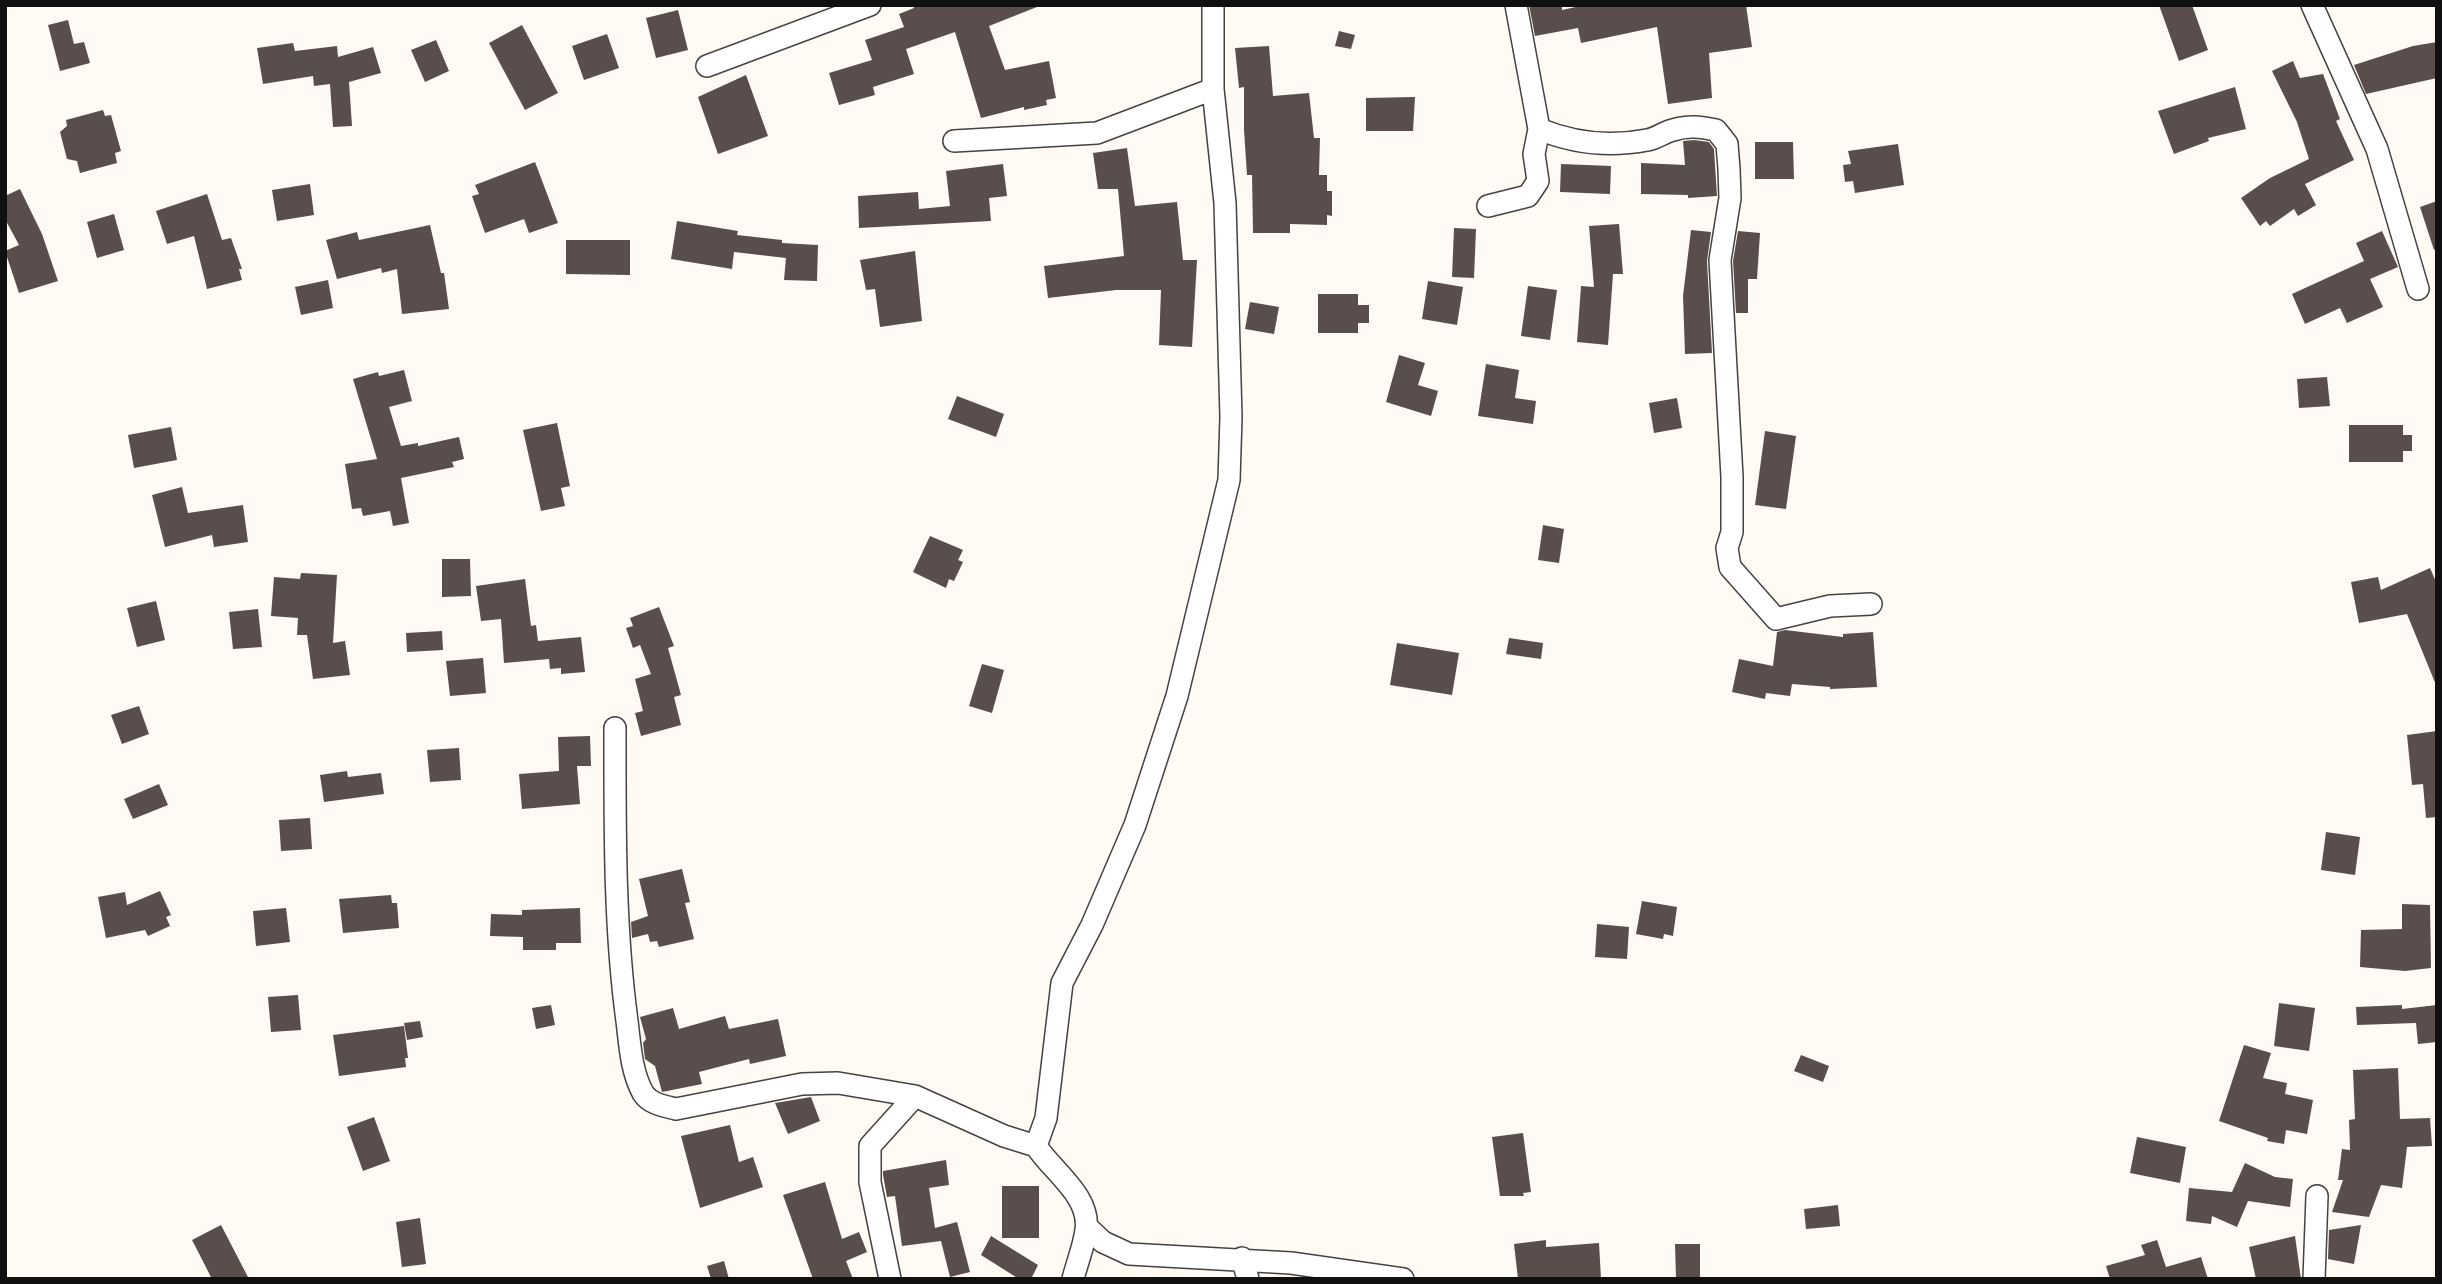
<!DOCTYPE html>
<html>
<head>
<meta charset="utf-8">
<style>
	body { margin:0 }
	#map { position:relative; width:2442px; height:1284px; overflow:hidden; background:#fffaf3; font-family:"IBM Plex Serif",serif }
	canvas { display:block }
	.frame { position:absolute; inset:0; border:7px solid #101010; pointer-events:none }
</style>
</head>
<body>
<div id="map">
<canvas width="2442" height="1284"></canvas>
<div class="frame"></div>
</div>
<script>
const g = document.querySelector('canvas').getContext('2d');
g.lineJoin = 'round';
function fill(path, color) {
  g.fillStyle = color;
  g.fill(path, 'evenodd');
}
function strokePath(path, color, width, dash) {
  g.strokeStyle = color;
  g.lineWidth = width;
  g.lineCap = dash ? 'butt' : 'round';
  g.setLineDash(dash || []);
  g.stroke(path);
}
const building = new Path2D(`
	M 913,5 L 1042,5 L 989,26 L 1005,70 L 1049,61 L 1056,98 L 1046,100 L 1047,105 L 1024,110 L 1024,107 L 981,118 L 955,32 L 906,49 L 914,74 L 873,87 L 875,95 L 839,105 L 829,73 L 872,60 L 865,40 L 904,27 L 899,14 L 914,8 Z
	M 1529,5 L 1562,5 L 1562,10 L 1585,5 L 1746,5 L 1752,47 L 1709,53 L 1712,98 L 1668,104 L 1657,27 L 1581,43 L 1578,28 L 1535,36 Z
	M 2159,5 L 2192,5 L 2208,50 L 2179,61 Z
	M 678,10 L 688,50 L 656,58 L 646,18 Z
	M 68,20 L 74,44 L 84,42 L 90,63 L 60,71 L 48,25 Z
	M 522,25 L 558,93 L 525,110 L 489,43 Z
	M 1339,31 L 1355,35 L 1351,49 L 1335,46 Z
	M 607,34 L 619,68 L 584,80 L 572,46 Z
	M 436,40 L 449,71 L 425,82 L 411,50 Z
	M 2437,42 L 2437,78 L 2366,94 L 2354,65 L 2413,46 Z
	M 293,43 L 295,51 L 337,46 L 338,57 L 373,47 L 381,73 L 349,82 L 352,126 L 333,127 L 330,84 L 314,86 L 313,76 L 263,84 L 257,48 Z
	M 1269,46 L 1273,96 L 1309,93 L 1314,138 L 1320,138 L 1319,175 L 1327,175 L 1327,191 L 1332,191 L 1332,216 L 1327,215 L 1327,225 L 1290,224 L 1290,233 L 1253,233 L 1252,175 L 1247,175 L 1244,130 L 1244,87 L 1239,88 L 1235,48 Z
	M 2293,61 L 2300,78 L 2323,74 L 2340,119 L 2336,121 L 2354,160 L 2305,184 L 2316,205 L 2298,216 L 2294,209 L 2270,226 L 2266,221 L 2260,226 L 2241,198 L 2270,178 L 2309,159 L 2297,122 L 2272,71 Z
	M 746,75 L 768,136 L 718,154 L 698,97 Z
	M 2235,87 L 2246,129 L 2208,138 L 2209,141 L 2174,154 L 2158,111 Z
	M 1415,97 L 1413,131 L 1366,131 L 1366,98 Z
	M 103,110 L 105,116 L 111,115 L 121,151 L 115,153 L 117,163 L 80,173 L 77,161 L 67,159 L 60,132 L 67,126 L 66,120 Z
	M 1694,140 L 1709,142 L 1714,149 L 1717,196 L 1688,198 L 1688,195 L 1641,194 L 1641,163 L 1685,165 L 1683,141 Z
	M 1755,142 L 1793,142 L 1794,179 L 1755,179 Z
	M 1898,144 L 1904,185 L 1855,193 L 1853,181 L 1845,182 L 1843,165 L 1851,164 L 1848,151 Z
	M 1127,148 L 1135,206 L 1177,202 L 1183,260 L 1197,260 L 1192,347 L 1159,345 L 1161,290 L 1116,290 L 1048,298 L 1044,266 L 1124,256 L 1118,189 L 1098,189 L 1093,153 Z
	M 535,162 L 558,223 L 529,233 L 524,219 L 485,233 L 472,196 L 479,194 L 475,185 Z
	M 1003,164 L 1007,196 L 989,198 L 991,221 L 859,228 L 858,196 L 918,192 L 919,209 L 950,206 L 946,171 Z
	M 1561,164 L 1611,166 L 1610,194 L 1560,192 Z
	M 310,184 L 314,215 L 277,221 L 272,190 Z
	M 20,189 L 42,234 L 58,281 L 19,293 L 5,251 L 19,245 L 5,219 L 5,196 Z
	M 207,194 L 222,240 L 231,238 L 242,269 L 239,269 L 242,280 L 207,289 L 194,236 L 167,244 L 156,211 Z
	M 2437,201 L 2437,249 L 2434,250 L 2420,207 Z
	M 114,214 L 124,250 L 97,258 L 87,222 Z
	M 677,221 L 738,231 L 737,235 L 782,240 L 782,243 L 818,245 L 817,281 L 784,280 L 786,258 L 734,252 L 732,269 L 671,259 Z
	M 1619,224 L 1623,274 L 1613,274 L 1608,345 L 1577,342 L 1581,286 L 1594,287 L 1589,226 Z
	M 430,225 L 441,273 L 444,273 L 449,309 L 402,314 L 397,269 L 382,273 L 381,268 L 337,279 L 326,240 L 357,232 L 359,240 Z
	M 1454,228 L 1476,229 L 1474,278 L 1452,277 Z
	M 1691,230 L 1711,232 L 1707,261 L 1712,353 L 1685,354 L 1683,296 Z
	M 1738,231 L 1760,233 L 1757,279 L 1748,279 L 1748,313 L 1736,313 L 1733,261 Z
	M 2382,231 L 2398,267 L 2370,279 L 2383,307 L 2347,323 L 2340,308 L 2305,324 L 2292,294 L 2364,261 L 2356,243 Z
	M 566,240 L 630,240 L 630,275 L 566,274 Z
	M 915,251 L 922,321 L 880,327 L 875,289 L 866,290 L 860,260 Z
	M 328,280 L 333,308 L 301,315 L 295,287 Z
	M 1428,281 L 1463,287 L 1457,325 L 1422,319 Z
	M 1528,286 L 1557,290 L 1550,340 L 1521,336 Z
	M 1318,294 L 1358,294 L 1358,305 L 1369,305 L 1369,323 L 1358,323 L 1358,333 L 1318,333 Z
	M 1250,302 L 1279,307 L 1274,334 L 1245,329 Z
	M 1399,355 L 1425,363 L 1418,385 L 1438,391 L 1431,416 L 1386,402 Z
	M 1486,364 L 1519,370 L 1515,398 L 1536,401 L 1533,424 L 1478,416 Z
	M 404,370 L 412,401 L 389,407 L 401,446 L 418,443 L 418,446 L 459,437 L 464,459 L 452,462 L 454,467 L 401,478 L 409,523 L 393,526 L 390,511 L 363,516 L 361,508 L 352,509 L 345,464 L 377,459 L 353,379 L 378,372 L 379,376 Z
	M 2327,377 L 2330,406 L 2299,408 L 2297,379 Z
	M 957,396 L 1004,414 L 996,437 L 948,419 Z
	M 1677,398 L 1682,428 L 1654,433 L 1649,403 Z
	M 557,423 L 570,486 L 561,488 L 565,506 L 541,511 L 523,430 Z
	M 2349,425 L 2403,425 L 2403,435 L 2412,435 L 2412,451 L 2403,451 L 2403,462 L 2349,462 Z
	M 171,427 L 177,460 L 134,468 L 128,435 Z
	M 1765,431 L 1796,436 L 1786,509 L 1755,505 Z
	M 182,487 L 188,513 L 243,505 L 248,542 L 214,547 L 212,535 L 165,547 L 152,495 Z
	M 1543,525 L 1564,529 L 1559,563 L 1538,560 Z
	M 930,536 L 963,550 L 958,560 L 963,562 L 954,581 L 949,579 L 946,588 L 913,572 Z
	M 442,559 L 470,559 L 471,596 L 442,597 Z
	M 2430,568 L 2437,584 L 2436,685 L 2407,614 L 2359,623 L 2351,582 L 2378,577 L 2381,590 Z
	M 301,573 L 337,575 L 333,643 L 345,641 L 350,675 L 313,679 L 307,635 L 297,635 L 298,618 L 271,616 L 274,577 L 300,579 Z
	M 525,579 L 531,626 L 536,625 L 538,641 L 581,637 L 585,672 L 561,674 L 561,668 L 550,669 L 549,659 L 504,663 L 501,619 L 481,621 L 476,586 Z
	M 156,601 L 165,640 L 137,647 L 127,608 Z
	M 659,607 L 674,646 L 668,648 L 681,695 L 674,697 L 681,725 L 641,736 L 635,713 L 643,711 L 635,679 L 651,674 L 640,645 L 633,648 L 626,628 L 633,626 L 630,618 Z
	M 258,609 L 262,647 L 233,649 L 229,612 Z
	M 1785,630 L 1843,637 L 1843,634 L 1873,632 L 1877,687 L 1830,689 L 1830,687 L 1792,684 L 1790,696 L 1766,693 L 1765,699 L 1732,692 L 1739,659 L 1773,666 L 1777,632 Z
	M 442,631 L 443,650 L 407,652 L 406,633 Z
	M 1509,638 L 1543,643 L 1541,659 L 1506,654 Z
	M 1397,643 L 1459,653 L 1452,695 L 1390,685 Z
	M 483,658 L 486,693 L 450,696 L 446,661 Z
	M 982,664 L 1004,670 L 992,713 L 969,706 Z
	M 139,706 L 149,734 L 122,744 L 111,715 Z
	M 2437,731 L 2437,817 L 2426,818 L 2423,784 L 2412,785 L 2407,735 Z
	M 590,736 L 591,766 L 577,766 L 580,804 L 522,809 L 519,774 L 559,771 L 558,737 Z
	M 459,748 L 461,780 L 430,782 L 427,750 Z
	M 347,771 L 348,777 L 381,773 L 384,794 L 324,802 L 320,775 Z
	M 159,784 L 168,805 L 133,819 L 124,799 Z
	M 310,818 L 312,849 L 281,851 L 279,820 Z
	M 2326,832 L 2360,837 L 2355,875 L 2321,870 Z
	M 682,869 L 690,902 L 685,903 L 694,939 L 659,947 L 657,941 L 650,942 L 648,934 L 632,938 L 631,922 L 648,916 L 639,879 Z
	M 160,891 L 171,915 L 166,917 L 170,926 L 148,936 L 145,930 L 106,938 L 98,897 L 125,892 L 127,905 Z
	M 391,895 L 392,903 L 397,903 L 399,928 L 343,933 L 339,899 Z
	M 1642,901 L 1677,907 L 1673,936 L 1664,934 L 1663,939 L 1636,934 Z
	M 2402,904 L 2430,905 L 2431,968 L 2405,971 L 2360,967 L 2361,930 L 2402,929 Z
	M 286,908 L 290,942 L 256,946 L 253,911 Z
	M 580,908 L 581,943 L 556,943 L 556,950 L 523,950 L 523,937 L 490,936 L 491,914 L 522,915 L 522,910 Z
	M 1597,924 L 1629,927 L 1627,959 L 1595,957 Z
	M 298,995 L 301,1030 L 271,1032 L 268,997 Z
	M 2279,1003 L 2315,1008 L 2309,1051 L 2274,1046 Z
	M 551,1005 L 555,1025 L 536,1029 L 532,1008 Z
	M 2402,1005 L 2402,1009 L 2437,1005 L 2437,1042 L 2418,1044 L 2416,1023 L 2357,1025 L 2356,1007 Z
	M 673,1008 L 679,1029 L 725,1016 L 729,1029 L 778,1019 L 786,1056 L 750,1064 L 749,1059 L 699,1072 L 702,1084 L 662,1092 L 655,1066 L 645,1059 L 643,1043 L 646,1039 L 640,1017 Z
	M 420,1021 L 423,1037 L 407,1040 L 404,1023 Z
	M 404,1026 L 408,1058 L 405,1058 L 406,1067 L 339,1076 L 333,1035 Z
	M 2244,1045 L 2271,1053 L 2263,1078 L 2287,1083 L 2285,1094 L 2313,1100 L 2307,1134 L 2286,1130 L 2284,1144 L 2267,1141 L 2268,1138 L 2219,1121 Z
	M 1801,1055 L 1829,1066 L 1823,1082 L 1794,1071 Z
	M 2398,1068 L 2400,1119 L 2430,1118 L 2432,1146 L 2407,1147 L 2402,1188 L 2381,1185 L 2369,1217 L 2332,1212 L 2343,1180 L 2338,1180 L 2342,1149 L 2350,1150 L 2349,1120 L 2355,1119 L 2353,1070 Z
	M 811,1097 L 820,1121 L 788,1134 L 775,1103 Z
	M 374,1117 L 390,1161 L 363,1171 L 347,1127 Z
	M 730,1125 L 739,1162 L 753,1157 L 763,1187 L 700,1208 L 681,1136 Z
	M 1523,1133 L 1531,1192 L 1523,1193 L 1524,1196 L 1500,1196 L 1492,1137 Z
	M 2137,1137 L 2186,1147 L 2180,1183 L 2130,1173 Z
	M 946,1160 L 949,1185 L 929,1188 L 935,1228 L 957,1222 L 970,1272 L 950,1277 L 941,1241 L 902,1246 L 895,1196 L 887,1197 L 883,1175 L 883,1171 Z
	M 2245,1163 L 2275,1177 L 2293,1179 L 2290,1207 L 2248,1201 L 2237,1227 L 2212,1216 L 2211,1224 L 2186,1221 L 2189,1188 L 2232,1192 Z
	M 825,1182 L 842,1239 L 859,1232 L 867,1252 L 846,1261 L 853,1279 L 813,1279 L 783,1195 Z
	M 1002,1186 L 1039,1186 L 1039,1238 L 1002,1238 Z
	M 1838,1205 L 1840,1226 L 1806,1229 L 1804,1209 Z
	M 420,1218 L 426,1264 L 402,1267 L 396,1222 Z
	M 221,1225 L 249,1279 L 212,1279 L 192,1240 Z
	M 2361,1225 L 2354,1264 L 2328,1259 L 2329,1230 Z
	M 991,1236 L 1038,1265 L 1031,1279 L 1019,1279 L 981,1255 Z
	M 2295,1236 L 2301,1279 L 2256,1279 L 2249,1247 Z
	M 1546,1240 L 1546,1247 L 1599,1243 L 1601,1279 L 1518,1279 L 1514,1244 Z
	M 2157,1240 L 2166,1267 L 2201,1257 L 2208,1279 L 2110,1279 L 2106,1266 L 2145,1255 L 2141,1245 Z
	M 1675,1244 L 1700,1244 L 1700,1279 L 1676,1279 Z
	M 724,1261 L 729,1279 L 711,1279 L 707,1266 Z`);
const minor = new Path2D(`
	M 2312,5 L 2377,149 L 2418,289
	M 707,66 L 870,5
	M 1539,129 C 1573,143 1611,147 1647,140 C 1656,139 1664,132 1673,130 C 1688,125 1701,127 1716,130 L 1727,144 L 1729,169 L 1730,198 L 1720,260 L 1732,477 L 1732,532 L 1727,548 L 1730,567 L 1776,619 L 1830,606 L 1871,604
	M 954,141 L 1097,133 L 1213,89
	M 1488,206 L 1528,196 L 1538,181 L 1534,154 L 1539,129 L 1516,5
	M 615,728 C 615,825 614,925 627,1021 C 630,1045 631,1071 643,1093 C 650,1104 664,1106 676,1109 L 802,1084 L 838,1083 L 915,1096 L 1004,1136 L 1036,1146 C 1052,1171 1091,1196 1086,1230 C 1084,1246 1077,1263 1073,1279
	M 1036,1146 L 1046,1118 L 1062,983 L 1092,925 L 1135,825 L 1177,696 L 1229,480 L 1231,417 L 1225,203 L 1213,89 L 1213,5
	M 1087,1227 L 1103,1242 L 1129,1254 L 1291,1263 L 1403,1279
	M 1242,1258 L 1248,1279
	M 890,1279 L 870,1182 L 870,1146 L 915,1096
	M 2314,1279 L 2317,1196`);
fill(building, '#594e4c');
strokePath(minor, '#434343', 24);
strokePath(minor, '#fff', 21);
</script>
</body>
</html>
